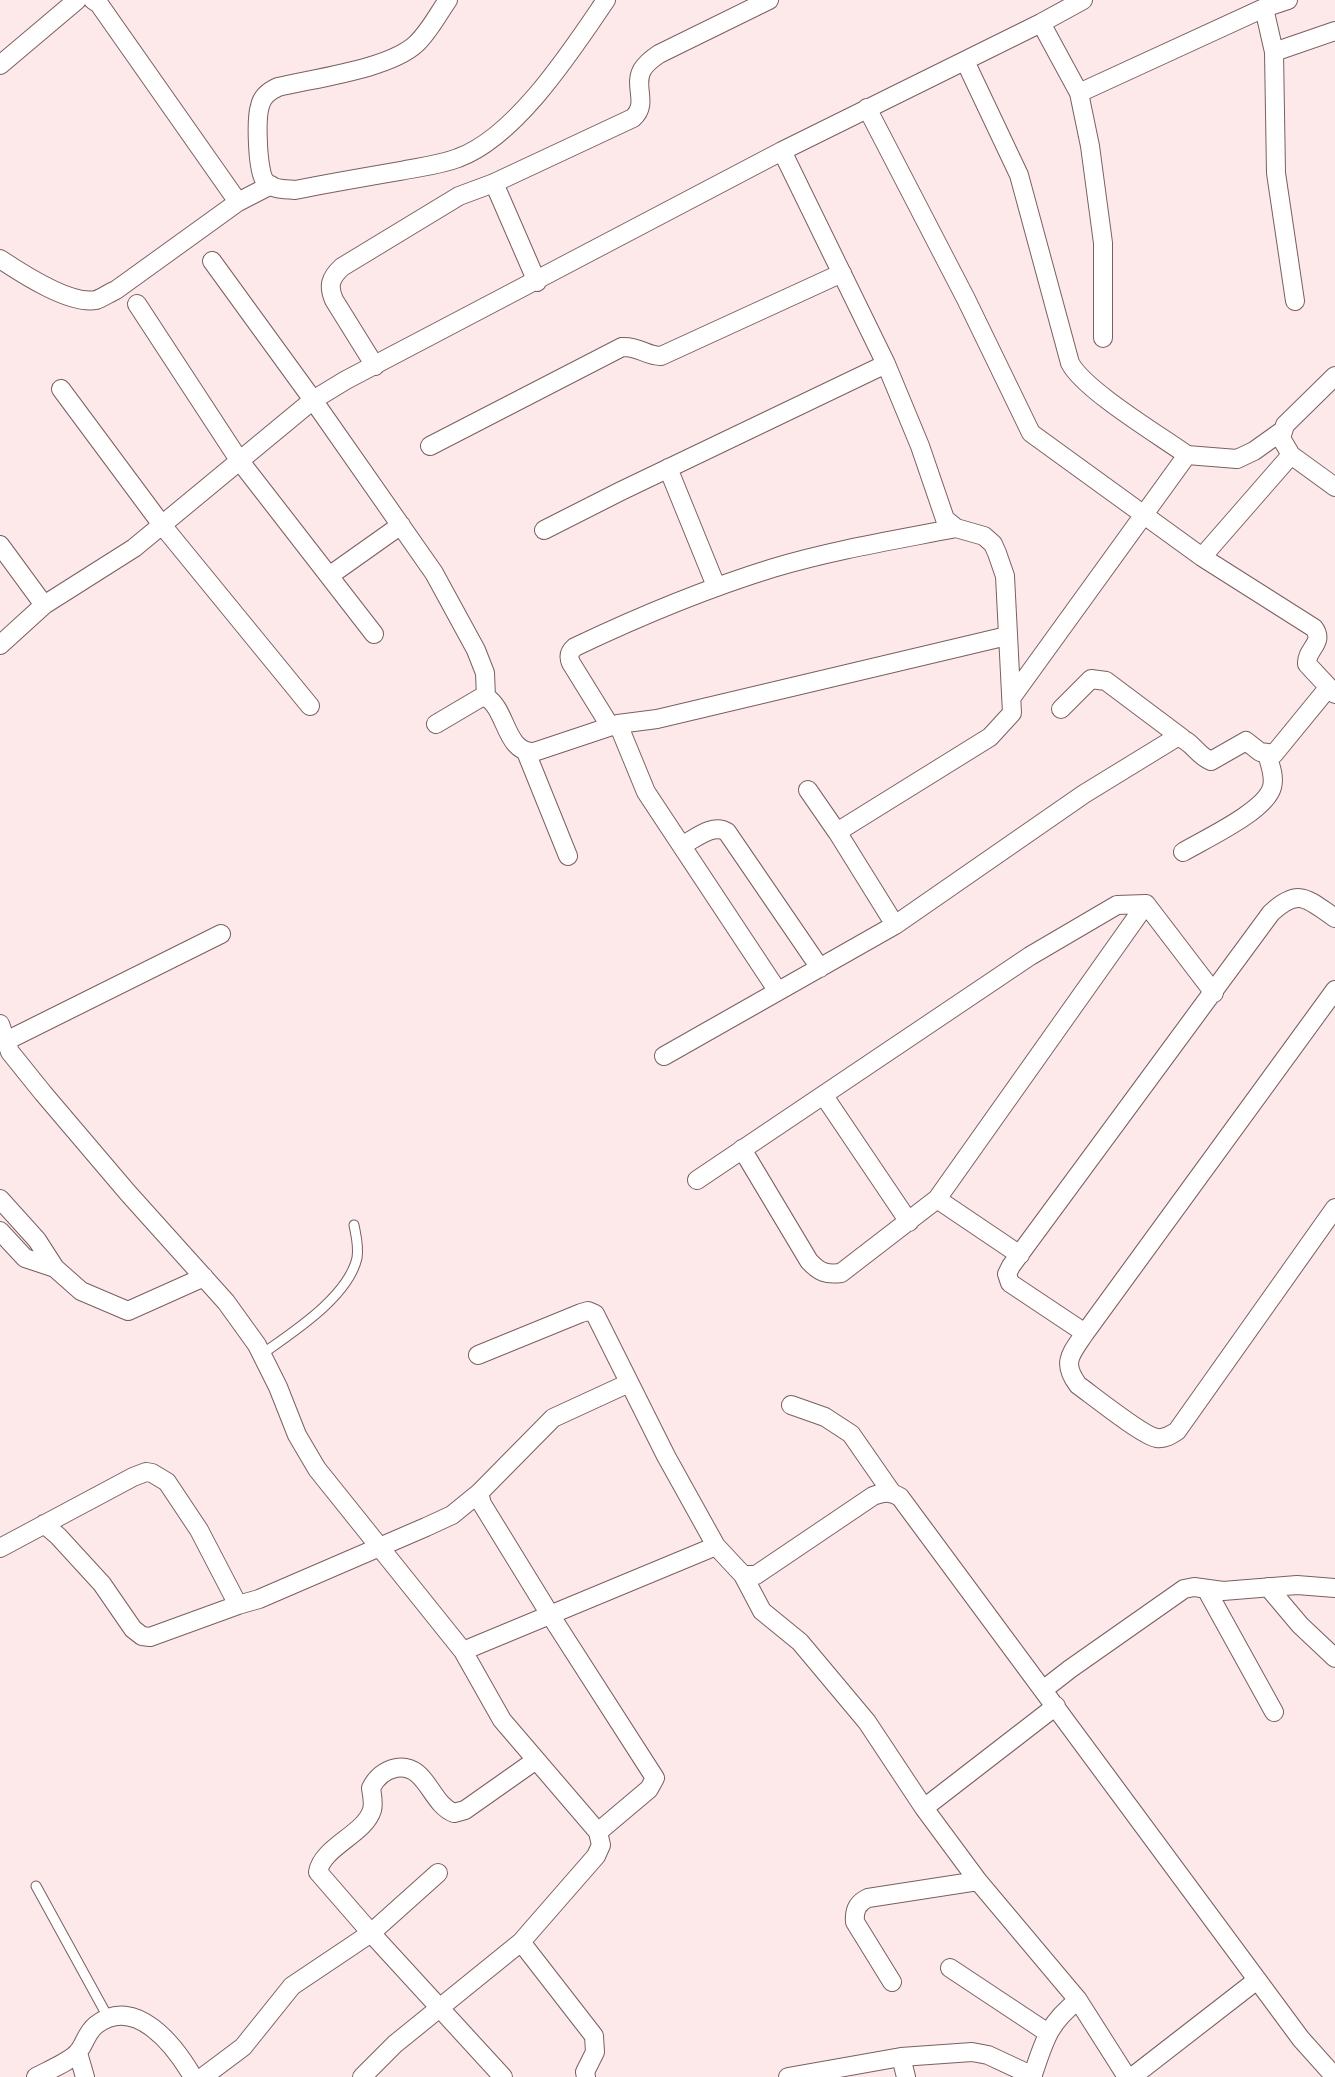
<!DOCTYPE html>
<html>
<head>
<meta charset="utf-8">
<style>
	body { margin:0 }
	canvas { display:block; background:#fde9e9 }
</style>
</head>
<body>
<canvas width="1335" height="2077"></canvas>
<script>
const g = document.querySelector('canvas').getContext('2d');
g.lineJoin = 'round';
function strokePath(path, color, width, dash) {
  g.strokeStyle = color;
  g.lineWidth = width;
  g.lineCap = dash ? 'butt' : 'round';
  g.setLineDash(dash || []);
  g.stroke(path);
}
const lane = new Path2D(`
	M 262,1354 C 293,1332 348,1297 357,1258 C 359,1246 356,1236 354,1225
	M 36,1886 L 109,2019`);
const street = new Path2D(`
	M 93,0 L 99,4 L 238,202
	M 448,0 C 438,14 429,32 416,44 C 389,69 315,78 278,87 C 269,91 262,96 260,106 C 256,118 257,171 265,181 C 271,190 285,189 295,190 C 330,183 365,177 400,171 C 419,167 440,165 458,158 C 516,137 572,50 606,0
	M 1264,8 L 1274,52 L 1335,31
	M 1041,23 L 1079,93 L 1264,8 L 1288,0
	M 1274,52 L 1276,173 L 1295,301
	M 965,61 L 1019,175 L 1070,363 C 1084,390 1159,435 1187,455 L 1012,697
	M 0,65 L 77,0
	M 1079,93 L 1090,146 L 1103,243 L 1103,338
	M 867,108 L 966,299 L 1031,433 L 1202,557 L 1314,628 C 1325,643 1306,649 1307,664 L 1335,694
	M 782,151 L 886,364
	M 494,183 L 537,282
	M 0,259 C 21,273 70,305 96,300 C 102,298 109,293 116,290 L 238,202 L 271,185
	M 212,261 L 313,400 L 434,573 L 476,650 L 485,673 L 486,697
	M 137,304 L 239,460 L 374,634
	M 375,366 L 334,300 C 328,286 330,278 342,267 L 459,196 L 494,183 L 633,118 C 649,104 633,86 642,70 C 646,63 653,58 659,54 L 769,0
	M 1335,376 L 1285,425 L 1281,438 L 1291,455 L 1335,487
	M 61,389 L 162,525 L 310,706
	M 430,446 L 622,347 C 639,346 646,356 661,356 L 842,273
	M 1187,455 L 1237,459 L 1254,451 L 1282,431
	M 668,468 L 716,586
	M 544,530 L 621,491 L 886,364 L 920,446 L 945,519 L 956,528 L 984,536 L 993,544 L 997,553 L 1005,576 L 1012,713 L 990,737 L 837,832 L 808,790
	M 0,545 L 44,605
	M 1202,557 L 1291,455
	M 329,576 L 401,525
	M 0,645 L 44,605 L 134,548 L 313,400 L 346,380 L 782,151 L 1041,23 L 1083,0
	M 1061,709 L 1091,679 L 1106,681 L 1182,738
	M 436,724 L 480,698 L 486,697 C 507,709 505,753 534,752 L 618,724
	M 610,726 L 571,663 C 568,656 569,652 575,647 C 640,616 705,589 773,568 C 833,550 895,540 956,528
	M 526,752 L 568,856
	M 836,830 L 895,925 L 1084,794 L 1177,737 C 1192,740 1197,756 1211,761 L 1246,741 L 1260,752 L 1274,754 L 1328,688
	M 683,845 C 696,838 713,823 727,832 L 820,968
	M 1183,852 C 1205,839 1266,811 1272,787 C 1275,776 1270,765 1267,754
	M 777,990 L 646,792 L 618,724 L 657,719 L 1007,636
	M 1335,990 L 1085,1333 C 1071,1354 1061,1362 1078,1385 C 1092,1395 1143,1436 1157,1438 C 1165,1439 1171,1435 1177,1431 L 1335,1208
	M 0,1024 L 10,1052 L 43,1093 L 128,1193 L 226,1302 L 257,1345 L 278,1387 L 297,1435 L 317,1469 L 463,1651 L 502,1720 L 598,1832 L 601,1845 L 596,1856 L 521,1942
	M 6,1041 L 221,934
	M 664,1056 L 895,925
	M 824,1096 L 909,1222
	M 742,1149 L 809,1261 C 819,1272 826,1275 841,1273 L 937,1199
	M 697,1180 L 1030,956 L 1117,905 L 1146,904
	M 0,1199 L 37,1240 L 55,1268 L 81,1291 L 128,1311 L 204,1277
	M 0,1231 L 25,1258 L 55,1268
	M 1020,1255 L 937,1199 L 1146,904 L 1214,993
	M 1085,1333 L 1010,1283 L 1007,1274 L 1011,1266 L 1271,913 C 1299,887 1307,899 1335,918
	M 478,1355 L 581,1313 L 588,1311 L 595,1314 L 666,1456 L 716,1546
	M 791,1405 L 825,1417 L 851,1434 L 892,1493
	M 479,1493 L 553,1418 L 629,1383
	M 44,1524 L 58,1536 L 102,1584 L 133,1629 L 142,1636 L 150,1637 L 238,1605
	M 0,1548 L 133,1477 L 146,1472 L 152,1473 L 167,1482 L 199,1530 L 238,1605 L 259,1599 L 426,1527 L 452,1515 L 479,1493 L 482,1504 L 549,1613 L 655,1778 L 649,1789 L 598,1832
	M 743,1575 L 762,1611 L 800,1642 L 867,1722 L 924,1808 L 978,1881 L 1078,2000 L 1127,2077
	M 1268,1587 L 1300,1625 L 1335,1658
	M 1206,1589 L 1274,1712
	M 463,1651 L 716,1546 L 743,1575 L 756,1575 L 873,1496 C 883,1492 890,1491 900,1497 L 1301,2039 L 1335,2077
	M 1043,1690 L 1070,1669 L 1184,1589 L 1194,1587 L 1223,1591 L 1297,1585 L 1335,1588
	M 924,1808 L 1056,1706
	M 438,1873 L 371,1933 L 318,1872 C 322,1847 365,1834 372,1810 C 374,1803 372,1795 371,1788 C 376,1778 385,1770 396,1768 C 427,1763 430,1804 454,1813 L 465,1810 L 536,1760
	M 950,1968 L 1048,2033
	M 892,1982 L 855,1922 C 854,1911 857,1903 868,1898 L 978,1881
	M 78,2053 L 85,2077
	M 901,2057 L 906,2077
	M 36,2077 C 47,2071 71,2061 78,2052 C 85,2044 86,2033 96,2025 C 135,1994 175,2046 193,2077
	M 203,2077 L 243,2047 L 292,1986 L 371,1933 L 503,2077
	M 362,2077 L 395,2044 L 521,1942 L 594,2036 L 595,2052 L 585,2072 L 586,2077
	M 788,2077 L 901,2057 L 972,2052 L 988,2055 L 1033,2076
	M 1032,2077 C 1045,2040 1047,2025 1078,2000
	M 1132,2077 L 1257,1980`);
strokePath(lane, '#7b5f60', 11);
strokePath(street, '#7b5f60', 20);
strokePath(lane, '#fff', 9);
strokePath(street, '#fff', 18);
</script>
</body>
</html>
